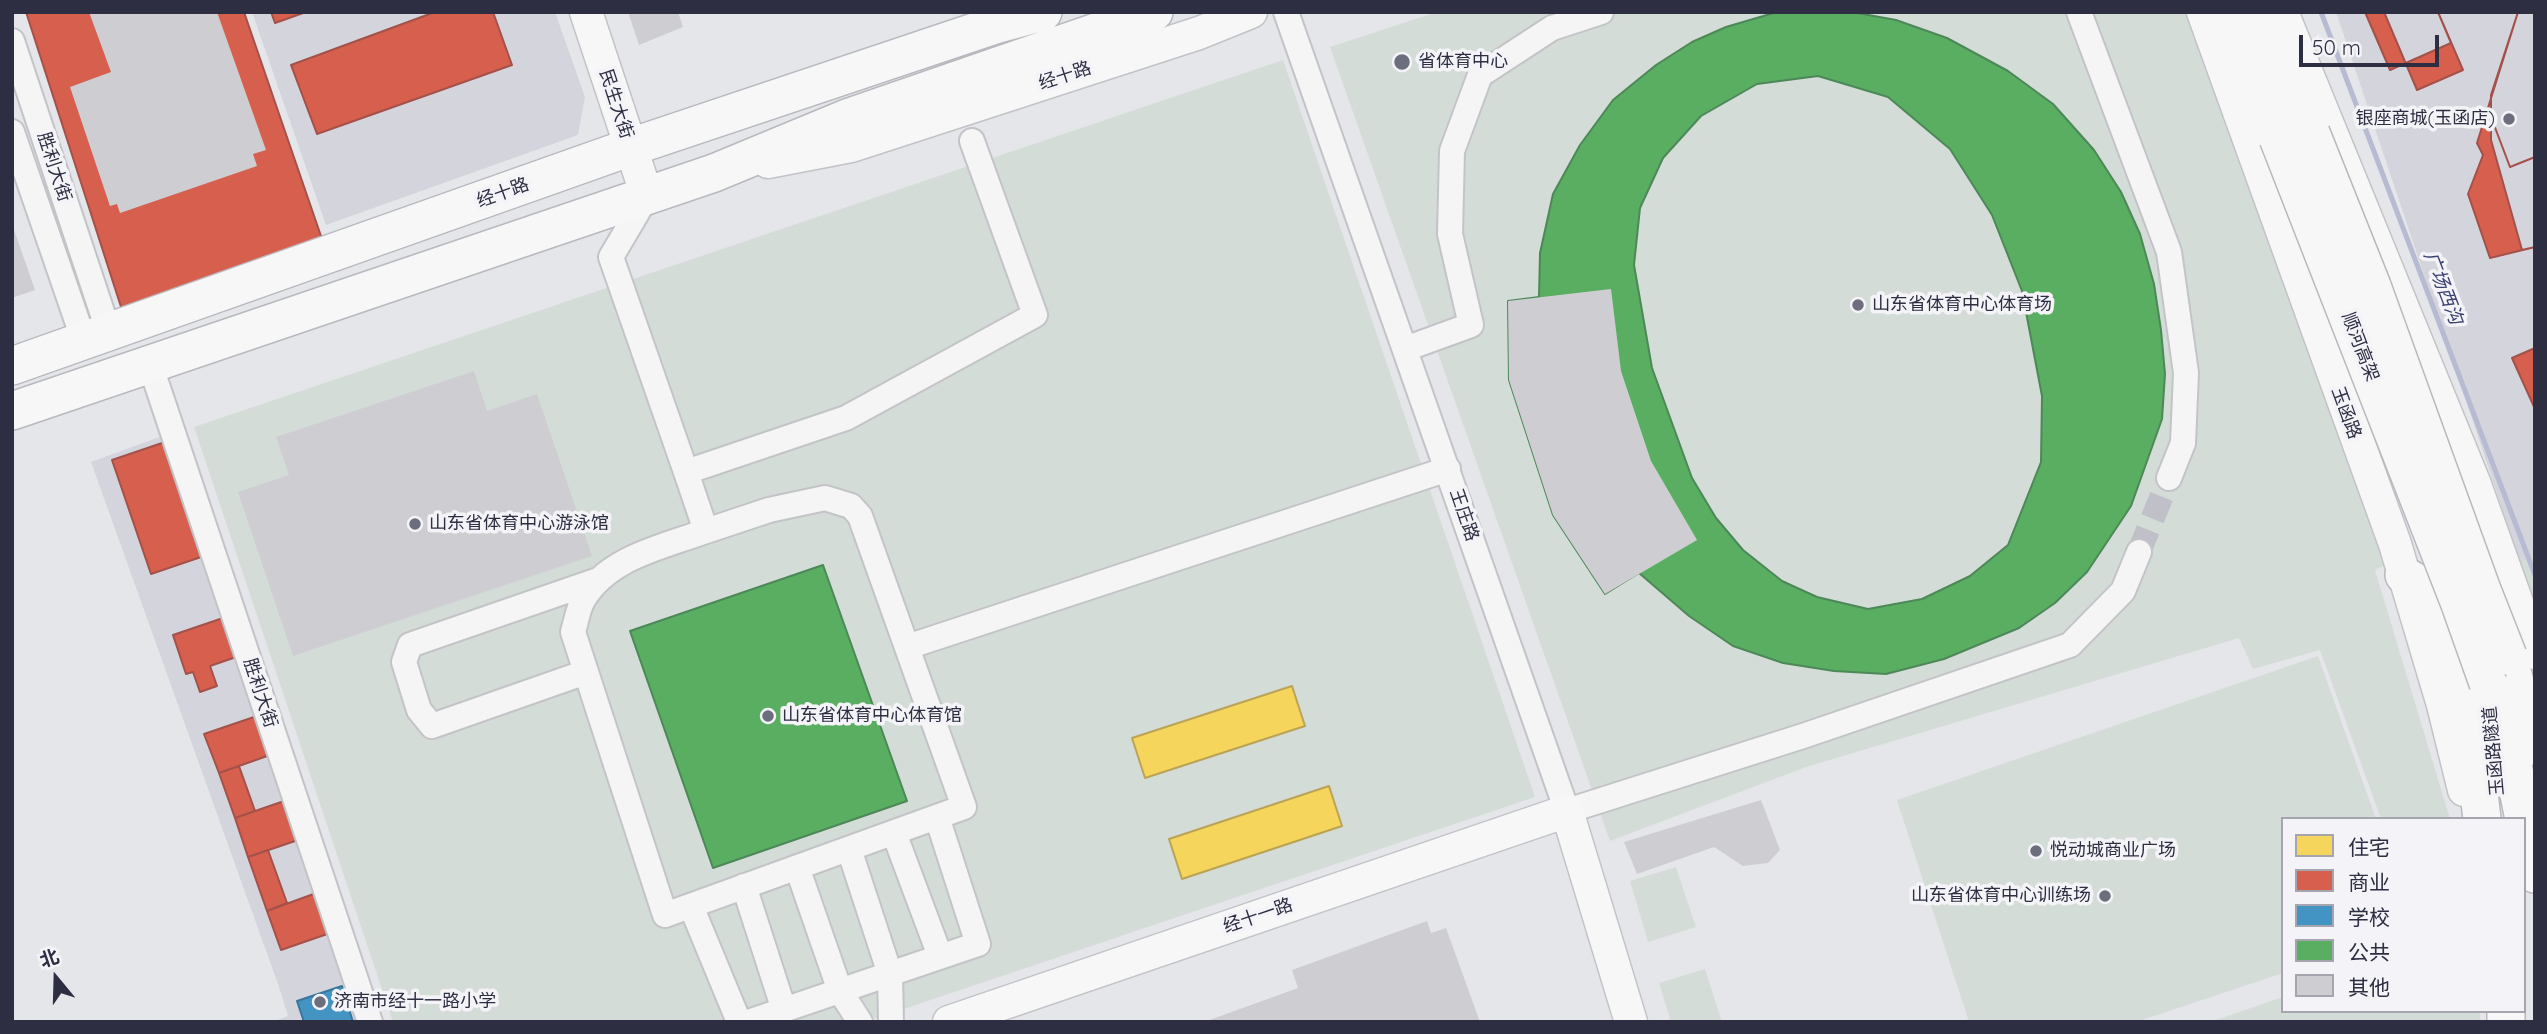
<!DOCTYPE html>
<html>
<head>
<meta charset="utf-8">
<style>
	body { margin:0 }
	#map { position:relative; width:2547px; height:1034px; overflow:hidden; background:#e5e6ea; font-family:Quicksand,"Noto Sans SC",sans-serif }
	canvas { display:block }
	.frame { position:absolute; inset:0; border:14px solid #2d2e42; pointer-events:none }
	.legend { position:absolute; left:2281px; top:817px; width:245px; height:196px; box-sizing:border-box; background:#f4f4f8; border:2px solid #a4a5af; margin:0; padding:9px 12px; list-style:none; font-size:21px; color:#2d2e42 }
	.legend li { display:flex; align-items:center; gap:14px; height:35px }
	.legend b { width:35px; border:2px solid #a4a5af }
	.north { position:absolute; left:21px; top:943px; width:70px; height:70px; -webkit-text-stroke:5px #f4f4f8; paint-order:stroke; rotate:341deg; font-size:19px; font-weight:700; line-height:28px; text-align:center; color:#2d2e42 }
	.north::after { content:''; display:block; margin:auto; width:24px; height:32px; background:#2d2e42; clip-path:polygon(50% 0,100% 100%,50% 72%,0 100%) }
	.scale { position:absolute; left:2299px; top:35px; width:140px; height:32px; box-sizing:border-box; border:4px solid #2d2e42; border-top:0; padding-left:9px; font-size:21px; line-height:24px; white-space:nowrap; color:#2d2e42; -webkit-text-stroke:5px #f4f4f8; paint-order:stroke }
</style>
</head>
<body>
<div id="map">
<canvas width="2547" height="1034"></canvas>
<div class="frame"></div>
<ul class="legend">
<li><b style="height:19px;background:#f6d55c"></b>住宅</li>
<li><b style="height:19px;background:#d6604d"></b>商业</li>
<li><b style="height:19px;background:#4393c3"></b>学校</li>
<li><b style="height:19px;background:#5aae61"></b>公共</li>
<li><b style="height:19px;background:#ceced2"></b>其他</li>
</ul>
<div class="north">北</div>
<div class="scale">50 m</div>
</div>
<script>
const g = document.querySelector('canvas').getContext('2d');
g.lineJoin = 'round';
function fill(path, color) {
  g.fillStyle = color;
  g.fill(path, 'evenodd');
}
function strokePath(path, color, width, dash) {
  g.strokeStyle = color;
  g.lineWidth = width;
  g.lineCap = dash ? 'butt' : 'round';
  g.setLineDash(dash || []);
  g.stroke(path);
}
function drawText(font, color, halo, rows, align = 'center') {
  g.font = font + ' Quicksand,"Noto Sans SC",sans-serif';
  g.lineWidth = 7;
  g.setLineDash([]);
  g.textBaseline = 'middle';
  g.strokeStyle = halo;
  g.fillStyle = color;
  for (const [text, x, y, turn = 0] of rows) {
    g.save();
    g.translate(x, y);
    g.rotate((+turn || 0) * Math.PI / 180);
    g.textAlign = isNaN(turn) ? turn : align;
    if (halo) g.strokeText(text, 0, 0);
    g.fillText(text, 0, 0);
    g.restore();
  }
}
const built = new Path2D(`
	M 252,12 L 555,12 L 585,97 L 578,135 L 326,225 Z
	M 2336,12 L 2535,12 L 2535,556 L 2520,562 Z
	M 165,435 L 363,1022 L 272,1022 L 288,1016 L 279,987 L 91,462 Z`);
const green = new Path2D(`
	M 1437,12 L 2188,12 L 2389,563 L 2375,570 L 2450,819 L 2381,819 L 2320,650 L 2253,669 L 2239,638 L 1806,767 L 1610,841 L 1330,47 Z
	M 1283,60 L 1535,797 L 865,1022 L 393,1022 L 194,427 Z
	M 2535,556 L 2535,611 L 2520,562 Z
	M 2318,656 L 2376,819 L 2283,819 L 2283,973 L 2136,1022 L 1969,1022 L 1897,800 Z
	M 1676,867 L 1696,927 L 1648,942 L 1630,881 Z
	M 1705,969 L 1722,1022 L 1671,1022 L 1659,983 Z
	M 2283,997 L 2283,1011 L 2480,1011 L 2480,1022 L 2210,1022 Z`);
const homes = new Path2D(`
	M 1292,686 L 1305,726 L 1145,778 L 1132,738 Z
	M 1329,786 L 1342,826 L 1182,879 L 1169,839 Z`);
const shops = new Path2D(`
	M 26,12 L 244,12 L 322,239 L 122,310 Z
	M 271,12 L 306,12 L 275,23 Z
	M 435,12 L 493,12 L 512,65 L 317,134 L 291,65 Z
	M 2365,12 L 2438,12 L 2451,43 L 2390,70 Z
	M 2384,12 L 2438,12 L 2463,70 L 2417,90 Z
	M 2518,12 L 2535,12 L 2535,247 L 2490,258 L 2468,194 L 2483,155 L 2477,143 Z
	M 2518,12 L 2535,12 L 2535,157 L 2510,167 L 2491,117 L 2491,95 Z
	M 2491,117 L 2510,167 L 2535,157 L 2535,247 L 2522,250 L 2491,140 Z
	M 2535,348 L 2535,409 L 2512,358 Z
	M 165,442 L 204,556 L 151,574 L 112,460 Z
	M 226,617 L 239,656 L 210,666 L 217,686 L 200,692 L 193,672 L 186,674 L 173,635 Z
	M 257,716 L 270,755 L 219,773 L 204,734 Z
	M 239,766 L 255,811 L 235,818 L 219,773 Z
	M 287,800 L 301,839 L 248,857 L 235,818 Z
	M 268,850 L 287,903 L 267,911 L 248,857 Z
	M 319,892 L 333,932 L 281,950 L 267,911 Z`);
const schools = new Path2D(`
	M 342,986 L 353,1022 L 304,1022 L 297,1001 Z`);
const public = new Path2D(`
	M 1777,12 L 1852,12 L 1896,20 L 1947,38 L 2008,71 L 2053,104 L 2094,150 L 2121,192 L 2140,234 L 2154,284 L 2161,330 L 2165,374 L 2162,419 L 2131,506 L 2087,572 L 2055,603 L 2019,628 L 1944,659 L 1886,674 L 1834,671 L 1783,663 L 1733,646 L 1689,616 L 1639,573 L 1605,594 L 1553,515 L 1509,380 L 1508,301 L 1539,297 L 1540,253 L 1553,194 L 1580,145 L 1613,100 L 1656,65 L 1692,42 L 1726,27 ZM 1818,76 L 1888,97 L 1950,149 L 1992,215 L 2022,291 L 2042,396 L 2041,462 L 2008,545 L 1970,576 L 1922,599 L 1868,609 L 1817,597 L 1782,581 L 1743,550 L 1716,518 L 1692,478 L 1652,368 L 1634,265 L 1640,208 L 1663,158 L 1701,116 L 1757,84 Z
	M 823,565 L 907,801 L 713,868 L 630,631 Z`);
const stream = new Path2D(`
	M 2321,12 L 2535,575`);
const building = new Path2D(`
	M 89,12 L 217,12 L 266,150 L 253,154 L 257,166 L 120,213 L 117,204 L 110,206 L 70,87 L 111,72 Z
	M 628,12 L 678,12 L 683,27 L 639,45 Z
	M 12,224 L 35,290 L 12,298 Z
	M 1611,289 L 1621,371 L 1651,461 L 1697,540 L 1605,594 L 1553,515 L 1509,380 L 1508,301 Z
	M 474,371 L 487,411 L 537,394 L 592,556 L 293,656 L 238,492 L 289,475 L 276,437 Z
	M 1761,800 L 1780,850 L 1768,863 L 1743,866 L 1714,847 L 1637,874 L 1624,842 Z
	M 1427,921 L 1431,933 L 1446,928 L 1480,1022 L 1204,1022 L 1298,988 L 1292,970 Z`);
const minorTunnel = new Path2D(`
	M 2139,552 L 2169,478`);
const minor = new Path2D(`
	M 1286,12 L 1567,811 L 1803,736 L 2070,645 L 2123,591 L 2139,552
	M 2079,12 L 2169,252 L 2186,373 L 2183,443 L 2169,478
	M 12,41 L 109,333
	M 12,132 L 84,341
	M 647,196 L 611,257 L 686,472 L 846,418 L 1035,315 L 972,141
	M 1405,349 L 1471,325 L 1450,234 L 1452,151 L 1480,75 L 1552,28 L 1601,12
	M 150,364 L 370,1022
	M 686,472 L 706,531 C 663,547 608,557 583,600 C 578,609 576,622 573,632 L 665,915 L 964,807 L 860,516 L 851,506 L 825,498 L 769,510 L 706,531
	M 907,647 L 1448,469
	M 586,672 L 432,726 L 419,710 L 404,662 L 410,645 L 598,580
	M 894,833 L 940,956
	M 849,849 L 890,974 L 891,1022
	M 797,867 L 840,991 L 860,1022
	M 744,886 L 784,1010
	M 691,906 L 739,1022
	M 748,1022 L 978,944 L 937,817`);
const major = new Path2D(`
	M 586,12 L 647,196
	M 2203,12 L 2395,544 L 2443,705 L 2464,790
	M 2282,12 L 2474,482 L 2535,653
	M 768,162 L 851,146 L 1199,33 L 1251,12
	M 949,1022 L 1567,811 L 1631,1022`);
const highway = new Path2D(`
	M 2228,12 L 2278,138
	M 2258,12 L 2311,133
	M 12,366 L 631,147 L 995,25 L 1043,12
	M 12,411 L 714,173 L 847,118 L 1154,12
	M 2404,575 C 2411,580 2421,584 2425,591 C 2461,643 2475,756 2482,819
	M 2508,656 L 2532,746
	M 2488,683 L 2514,770 L 2524,819
	M 2524,820 L 2535,874
	M 2506,1011 L 2506,1022`);
const highwayBridge = new Path2D(`
	M 2311,133 L 2372,286 L 2482,590 L 2508,656
	M 2278,138 L 2460,604 L 2488,683`);
const markers = [
	[1402,62,9,"#6d6e7d"],
	[2509,119,7,"#6d6e7d"],
	[1858,305,7,"#6d6e7d"],
	[415,524,7,"#6d6e7d"],
	[768,716,7,"#6d6e7d"],
	[2036,851,7,"#6d6e7d"],
	[2105,896,7,"#6d6e7d"],
	[320,1002,7,"#6d6e7d"]
];
const poiNames = [
	["省体育中心",1418,62],
	["银座商城(玉函店)",2495,119,"right"],
	["山东省体育中心体育场",1872,305],
	["山东省体育中心游泳馆",429,524],
	["山东省体育中心体育馆",782,716],
	["悦动城商业广场",2050,851],
	["山东省体育中心训练场",2091,896,"right"],
	["济南市经十一路小学",334,1002]
];
const streetNames = [
	["经十路",1065,76,-18],
	["民生大街",616,104,72],
	["胜利大街",54,167,72],
	["经十路",503,193,-20],
	["顺河高架",2360,347,69],
	["玉函路",2346,413,70],
	["王庄路",1464,515,71],
	["胜利大街",260,693,72],
	["玉函路隧道",2494,751,-95],
	["经十一路",1258,916,-19]
];
const waterNames = [
	["广场西沟",2443,288,69]
];
fill(built, '#d4d5dc');
fill(green, '#d4dcd7');
fill(homes, '#f6d55c');
strokePath(homes, '#baa354', 2);
fill(shops, '#d6604d');
strokePath(shops, '#a3514a', 2);
fill(schools, '#4393c3');
strokePath(schools, '#3c759c', 2);
fill(public, '#5aae61');
strokePath(public, '#4c8858', 2);
strokePath(stream, '#b7bbd2', 5);
fill(building, '#ceced2');
strokePath(minorTunnel, '#c0c1c8', 24, [24, 12]);
strokePath(minor, '#c3c4c8', 28);
strokePath(major, '#c2c3c7', 35);
strokePath(highway, '#b8b9be', 40);
strokePath(minor, '#f5f5f6', 24);
strokePath(major, '#f7f7f8', 32);
strokePath(highway, '#f7f7f8', 37);
strokePath(highwayBridge, '#b8b9be', 40, []);
strokePath(highwayBridge, '#f7f7f8', 37);
for (const [x, y, r, color] of markers) {
  const dot = new Path2D();
  dot.arc(x, y, r, 0, 2 * Math.PI);
  g.fillStyle = color;
  g.fill(dot);
  strokePath(dot, '#f4f4f8', 2.5);
}
drawText('18px', '#2d2e42', '#f4f4f8', poiNames, 'left');
drawText('18px', '#2d2e42', '#f4f4f8', streetNames);
drawText('italic 19px', '#3b4272', '#f4f4f8', waterNames);
</script>
</body>
</html>
